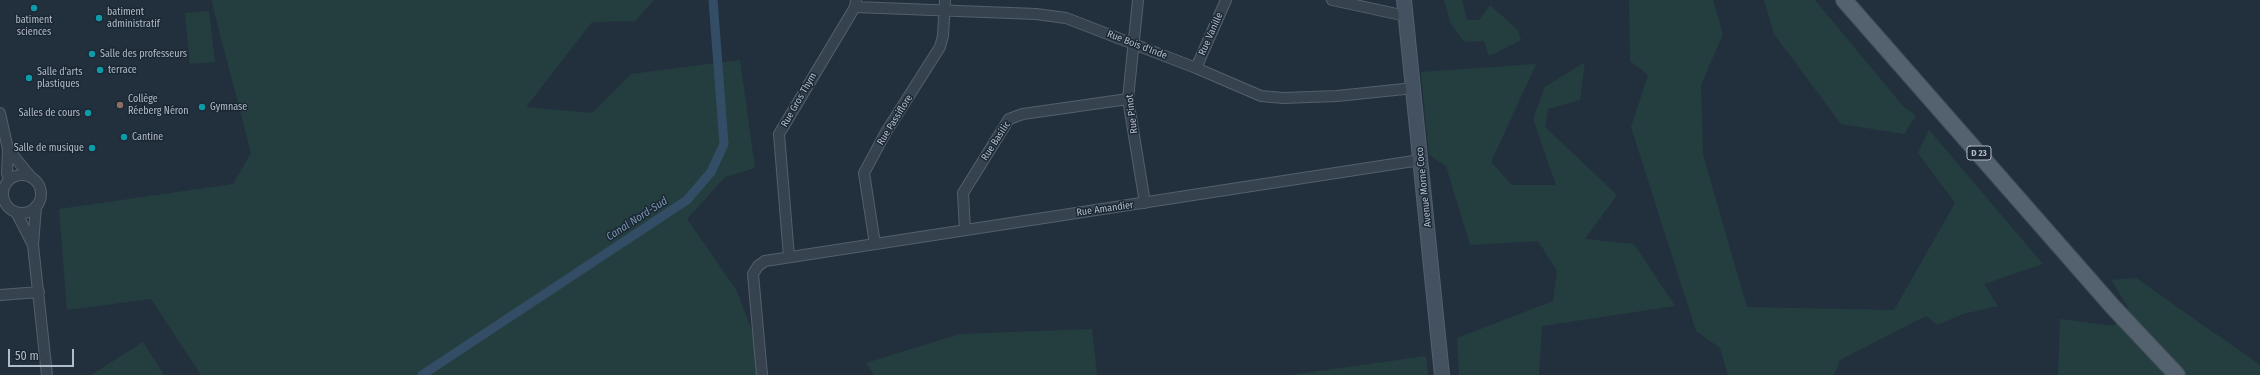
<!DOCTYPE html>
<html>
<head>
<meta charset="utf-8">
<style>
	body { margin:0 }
	#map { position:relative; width:2260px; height:375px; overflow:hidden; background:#22303e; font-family:"Fira Sans Condensed",sans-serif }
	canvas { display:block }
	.scale { position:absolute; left:8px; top:349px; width:66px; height:18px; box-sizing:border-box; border:2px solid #b2bcc9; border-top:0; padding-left:5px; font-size:12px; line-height:14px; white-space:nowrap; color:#b2bcc9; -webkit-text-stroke:3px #1b2733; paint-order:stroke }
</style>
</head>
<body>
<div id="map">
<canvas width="2260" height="375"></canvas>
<div class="scale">50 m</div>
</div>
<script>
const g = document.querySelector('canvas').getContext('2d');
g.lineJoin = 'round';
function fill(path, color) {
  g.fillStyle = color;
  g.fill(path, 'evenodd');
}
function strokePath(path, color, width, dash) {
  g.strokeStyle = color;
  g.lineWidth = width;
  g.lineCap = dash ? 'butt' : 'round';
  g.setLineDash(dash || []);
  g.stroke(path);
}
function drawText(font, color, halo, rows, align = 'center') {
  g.font = font + ' "Fira Sans Condensed",sans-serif';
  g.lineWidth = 3;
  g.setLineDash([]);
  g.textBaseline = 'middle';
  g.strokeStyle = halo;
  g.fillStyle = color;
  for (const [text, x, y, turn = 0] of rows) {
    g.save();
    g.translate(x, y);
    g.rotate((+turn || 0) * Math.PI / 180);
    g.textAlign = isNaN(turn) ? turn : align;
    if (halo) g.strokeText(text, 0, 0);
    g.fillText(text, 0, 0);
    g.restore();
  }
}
const green = new Path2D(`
	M 212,0 L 654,0 L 635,21 L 592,22 L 526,107 L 592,113 L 631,74 L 740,60 L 755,168 L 725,177 L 687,219 L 737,291 L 760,353 L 763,375 L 201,375 L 151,299 L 67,310 L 59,209 L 233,184 L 251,153 L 215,15 Z
	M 1444,0 L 1462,0 L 1467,20 L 1479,20 L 1490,5 L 1518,30 L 1521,40 L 1489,56 L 1484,41 L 1464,42 L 1450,22 Z
	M 1629,0 L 1713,0 L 1723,34 L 1701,85 L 1703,155 L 1747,307 L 1894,310 L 1955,203 L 1918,153 L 1929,130 L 2043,264 L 1984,284 L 1998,306 L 1963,314 L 1937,325 L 1926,316 L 1840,360 L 1834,375 L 1728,375 L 1720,348 L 1696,331 L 1631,127 L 1648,75 L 1630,61 Z
	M 1764,0 L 1815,0 L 1903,106 L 1916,116 L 1904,134 L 1841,124 L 1774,34 Z
	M 209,11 L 215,62 L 190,64 L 185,13 Z
	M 1585,62 L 1580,100 L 1548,109 L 1545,127 L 1617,195 L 1585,239 L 1634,244 L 1675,306 L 1542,326 L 1539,375 L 1459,375 L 1457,338 L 1553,301 L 1557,271 L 1538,241 L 1470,245 L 1446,166 L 1429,155 L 1421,72 L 1536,64 L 1491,162 L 1512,185 L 1556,185 L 1533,119 L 1545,87 Z
	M 2136,278 L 2260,365 L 2260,375 L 2058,375 L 2060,319 L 2114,326 L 2128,307 L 2111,280 Z
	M 1092,329 L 1097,375 L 874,375 L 866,363 L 960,334 Z
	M 143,342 L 164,375 L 91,375 Z
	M 1426,356 L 1428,375 L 1291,375 Z`);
const canal = new Path2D(`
	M 422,375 L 687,200 L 711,172 L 724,144 L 713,0`);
const street = new Path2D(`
	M 1138,0 L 1128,99 L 1145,203
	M 1332,0 L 1406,16
	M 855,7 L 1036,14 L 1066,18 L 1196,68 L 1261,96 L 1283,98 L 1337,96 L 1414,88
	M 1196,68 L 1226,0
	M 0,113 L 8,149 L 7,173 L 9,179
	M 8,149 L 30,176
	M3 194a19 19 0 1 1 38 0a19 19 0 1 1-38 0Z
	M 36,206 L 33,245 L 47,375
	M 16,212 L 32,243
	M 965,230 L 963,193 L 1009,119 L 1023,114 L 1128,99
	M 875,244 L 864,173 L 886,132 L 940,47 L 943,36 L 945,0
	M 789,257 L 779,134 L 855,7 L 856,0
	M 0,295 L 39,292
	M 762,375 L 753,274 L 758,266 L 765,261 L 1420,160`);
const secondary = new Path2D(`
	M 1404,0 L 1442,375`);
const primary = new Path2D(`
	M 1844,0 L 2113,307 L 2177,375`);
const markers = [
	[34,8,4,"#0f9aa8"],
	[99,18,4,"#0f9aa8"],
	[92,54,4,"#0f9aa8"],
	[100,70,4,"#0f9aa8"],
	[29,78,4,"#0f9aa8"],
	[120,105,4,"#8d6e63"],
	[202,107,4,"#0f9aa8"],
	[88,113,4,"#0f9aa8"],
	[124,137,4,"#0f9aa8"],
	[92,148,4,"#0f9aa8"]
];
const shields = [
	[1979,153,24]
];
const shieldNames = [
	["D 23",1979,153]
];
const poiNames = [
	["batiment",107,12],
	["administratif",107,24],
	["batiment",34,20,"center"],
	["sciences",34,32,"center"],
	["Salle des professeurs",100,54],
	["terrace",108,70],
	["Salle d'arts",37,72],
	["plastiques",37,84],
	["Collège",128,99],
	["Réeberg Néron",128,111],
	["Gymnase",210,107],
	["Salles de cours",80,113,"right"],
	["Cantine",132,137],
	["Salle de musique",84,148,"right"]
];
const streetNames = [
	["Rue Vanille",1211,34,-66],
	["Rue Bois d'Inde",1137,45,21],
	["Rue Gros Thym",799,100,-60],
	["Rue Pinot",1132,114,-97],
	["Rue Passiflore",895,120,-58],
	["Rue Basilic",996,141,-57],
	["Avenue Morne Coco",1424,187,-96],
	["Rue Amandier",1105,209,-8]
];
const waterNames = [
	["Canal Nord-Sud",637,219,-33]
];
fill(green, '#243e3f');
strokePath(canal, '#344d66', 9);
strokePath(street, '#545f6c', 12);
strokePath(secondary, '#545f6c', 16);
strokePath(primary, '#3f4b57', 18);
strokePath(street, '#36424e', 10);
strokePath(secondary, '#445161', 14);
strokePath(primary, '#54616e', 16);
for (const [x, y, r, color] of markers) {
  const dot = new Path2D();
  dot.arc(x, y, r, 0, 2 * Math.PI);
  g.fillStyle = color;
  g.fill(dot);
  strokePath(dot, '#1b2733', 1.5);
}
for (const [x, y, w] of shields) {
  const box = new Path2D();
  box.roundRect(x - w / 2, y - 7, w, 14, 3);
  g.fillStyle = '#1b2733';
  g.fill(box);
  strokePath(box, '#b2bcc9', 1);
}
drawText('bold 9px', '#b2bcc9', null, shieldNames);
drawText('10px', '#b2bcc9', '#1b2733', poiNames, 'left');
drawText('10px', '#b2bcc9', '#1b2733', streetNames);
drawText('italic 11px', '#7795b2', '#1b2733', waterNames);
</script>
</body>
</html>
